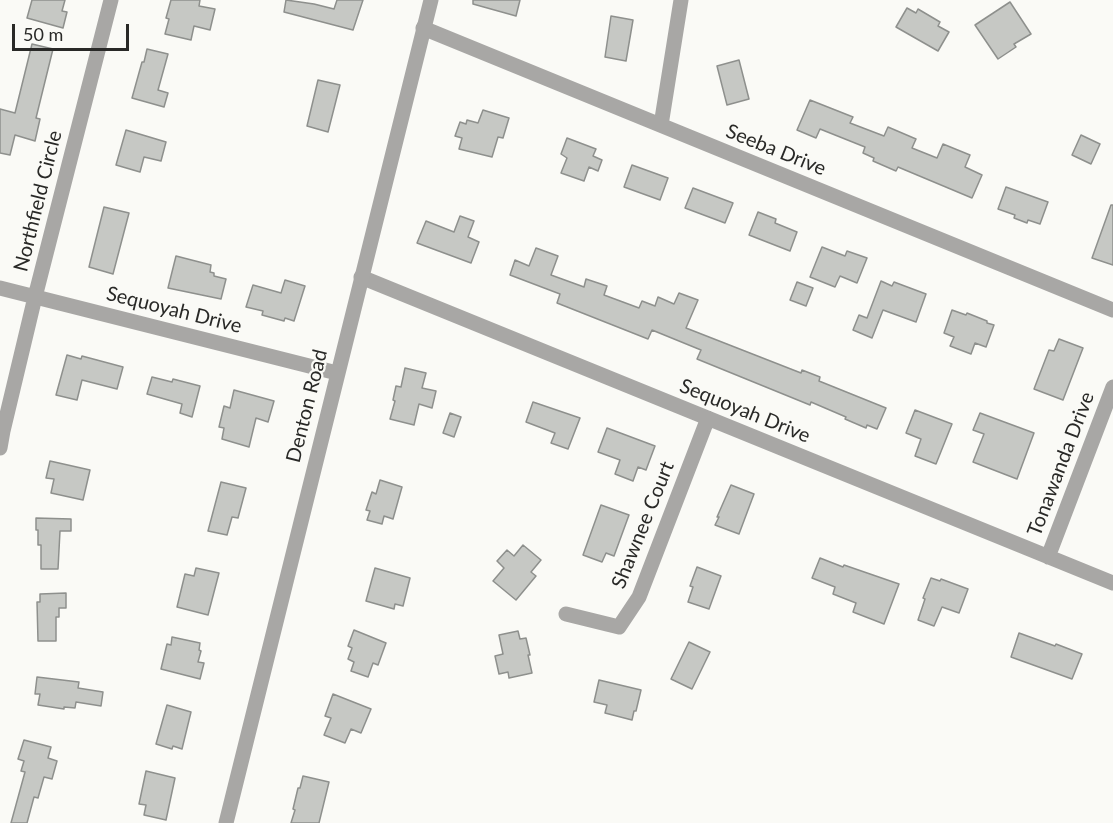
<!DOCTYPE html>
<html>
<head>
<meta charset="utf-8">
<style>
	body { margin:0 }
	#map { position:relative; width:1113px; height:823px; overflow:hidden; background:#fafaf6; font-family:Lato,sans-serif }
	canvas { display:block }
	.scale { position:absolute; left:12px; top:24px; width:117px; height:27px; box-sizing:border-box; border:3px solid #292927; border-top:0; padding-left:8px; font-size:18px; line-height:21px; white-space:nowrap; color:#292927; -webkit-text-stroke:4px #fafaf6; paint-order:stroke }
</style>
</head>
<body>
<div id="map">
<canvas width="1113" height="823"></canvas>
<div class="scale">50 m</div>
</div>
<script>
const g = document.querySelector('canvas').getContext('2d');
g.lineJoin = 'round';
function fill(path, color) {
  g.fillStyle = color;
  g.fill(path, 'evenodd');
}
function strokePath(path, color, width, dash) {
  g.strokeStyle = color;
  g.lineWidth = width;
  g.lineCap = dash ? 'butt' : 'round';
  g.setLineDash(dash || []);
  g.stroke(path);
}
function drawText(font, color, halo, rows, align = 'center') {
  g.font = font + ' Lato,sans-serif';
  g.lineWidth = 4.5;
  g.setLineDash([]);
  g.textBaseline = 'middle';
  g.strokeStyle = halo;
  g.fillStyle = color;
  for (const [text, x, y, turn = 0] of rows) {
    g.save();
    g.translate(x, y);
    g.rotate((+turn || 0) * Math.PI / 180);
    g.textAlign = isNaN(turn) ? turn : align;
    if (halo) g.strokeText(text, 0, 0);
    g.fillText(text, 0, 0);
    g.restore();
  }
}
const building = new Path2D(`
	M 32,0 L 65,0 L 62,11 L 67,12 L 63,28 L 27,18 Z
	M 171,0 L 200,0 L 199,6 L 215,9 L 210,30 L 194,26 L 191,40 L 165,34 L 169,19 L 166,18 Z
	M 286,0 L 314,4 L 334,9 L 337,0 L 363,0 L 353,30 L 284,12 Z
	M 473,0 L 520,0 L 516,16 L 473,4 Z
	M 1010,2 L 1031,34 L 1014,44 L 1016,47 L 998,59 L 975,25 Z
	M 907,8 L 916,13 L 918,9 L 940,22 L 938,26 L 949,32 L 938,51 L 896,27 Z
	M 611,16 L 633,20 L 626,61 L 605,57 Z
	M 32,44 L 53,49 L 36,118 L 40,119 L 35,141 L 15,135 L 10,155 L 0,153 L 0,109 L 15,113 Z
	M 147,49 L 168,54 L 158,90 L 168,93 L 164,107 L 132,98 L 142,62 L 144,62 Z
	M 739,60 L 749,99 L 727,105 L 717,66 Z
	M 318,80 L 340,85 L 328,132 L 307,126 Z
	M 810,100 L 853,117 L 850,123 L 884,136 L 888,127 L 916,139 L 912,148 L 937,158 L 943,144 L 970,155 L 965,167 L 982,175 L 972,198 L 898,167 L 896,171 L 873,161 L 874,158 L 863,153 L 865,147 L 820,129 L 816,138 L 797,130 Z
	M 483,110 L 509,118 L 503,138 L 498,137 L 492,157 L 459,149 L 462,138 L 455,136 L 460,122 L 466,124 L 467,120 L 478,123 Z
	M 126,130 L 166,142 L 161,161 L 144,157 L 140,172 L 116,165 Z
	M 1081,135 L 1100,144 L 1091,164 L 1072,155 Z
	M 567,138 L 596,149 L 593,156 L 602,160 L 598,171 L 589,167 L 584,181 L 561,173 L 567,158 L 561,154 Z
	M 632,165 L 668,178 L 660,200 L 624,187 Z
	M 1006,187 L 1048,202 L 1040,224 L 1028,220 L 1027,223 L 1014,218 L 1015,215 L 998,209 Z
	M 693,188 L 733,203 L 725,223 L 685,208 Z
	M 1111,205 L 1113,205 L 1113,265 L 1092,258 Z
	M 104,207 L 129,213 L 113,274 L 89,267 Z
	M 758,212 L 776,219 L 775,223 L 797,232 L 790,251 L 749,235 Z
	M 460,216 L 474,221 L 468,237 L 479,242 L 471,263 L 417,243 L 426,221 L 454,232 Z
	M 822,247 L 845,256 L 847,251 L 867,258 L 857,283 L 840,276 L 835,287 L 810,277 Z
	M 536,248 L 558,256 L 551,275 L 584,287 L 586,279 L 607,286 L 604,295 L 639,308 L 642,301 L 655,306 L 658,297 L 674,304 L 679,293 L 698,300 L 686,328 L 801,373 L 802,370 L 820,377 L 819,381 L 886,408 L 877,429 L 867,425 L 866,428 L 845,419 L 846,417 L 811,402 L 810,405 L 697,359 L 701,350 L 652,330 L 648,339 L 557,303 L 560,294 L 510,275 L 515,260 L 529,266 Z
	M 176,256 L 211,265 L 210,272 L 214,273 L 214,276 L 226,279 L 221,299 L 168,288 Z
	M 285,280 L 305,286 L 294,321 L 285,318 L 284,321 L 262,315 L 263,311 L 246,307 L 253,285 L 281,293 Z
	M 881,281 L 892,286 L 894,282 L 926,294 L 916,322 L 883,310 L 872,338 L 853,330 L 859,315 L 867,318 Z
	M 797,282 L 813,288 L 806,306 L 790,300 Z
	M 952,310 L 966,315 L 967,313 L 987,321 L 987,323 L 994,325 L 986,347 L 975,343 L 971,354 L 950,346 L 954,337 L 944,333 Z
	M 1059,339 L 1083,348 L 1063,400 L 1034,389 L 1049,350 L 1054,351 Z
	M 67,355 L 81,359 L 82,356 L 123,367 L 117,389 L 82,380 L 77,400 L 56,395 Z
	M 405,368 L 426,373 L 422,388 L 436,391 L 432,408 L 419,404 L 414,425 L 390,419 L 395,401 L 393,400 L 396,386 L 401,387 Z
	M 152,377 L 172,382 L 173,379 L 200,386 L 192,417 L 180,413 L 182,404 L 147,394 Z
	M 234,390 L 274,401 L 268,422 L 256,418 L 249,447 L 222,439 L 224,428 L 219,427 L 224,406 L 230,408 Z
	M 533,402 L 580,418 L 568,449 L 551,443 L 555,433 L 526,422 Z
	M 915,410 L 952,424 L 936,464 L 915,456 L 921,439 L 906,433 Z
	M 450,413 L 461,417 L 454,437 L 443,433 Z
	M 980,413 L 1034,433 L 1017,479 L 973,462 L 984,434 L 973,430 Z
	M 607,428 L 655,446 L 646,470 L 638,467 L 633,481 L 615,474 L 620,460 L 598,452 Z
	M 50,461 L 90,470 L 83,500 L 51,493 L 54,479 L 46,478 Z
	M 380,480 L 402,487 L 393,519 L 384,516 L 382,524 L 367,520 L 370,511 L 366,510 L 372,492 L 376,494 Z
	M 221,482 L 246,488 L 238,518 L 232,517 L 227,535 L 208,531 Z
	M 731,485 L 754,494 L 739,534 L 715,525 L 719,517 L 717,517 Z
	M 601,505 L 629,515 L 614,556 L 606,553 L 602,562 L 583,555 Z
	M 36,518 L 71,519 L 71,531 L 60,531 L 58,569 L 41,569 L 41,545 L 38,545 L 38,530 L 36,530 Z
	M 523,545 L 541,560 L 531,572 L 536,576 L 516,600 L 493,581 L 504,568 L 497,561 L 507,550 L 514,556 Z
	M 820,558 L 843,567 L 844,565 L 899,584 L 884,624 L 853,612 L 856,603 L 833,594 L 835,587 L 812,578 Z
	M 697,567 L 721,576 L 709,609 L 688,602 L 693,587 L 690,586 Z
	M 196,568 L 219,573 L 208,615 L 177,607 L 185,574 L 194,576 Z
	M 375,568 L 410,578 L 403,606 L 395,604 L 394,609 L 366,601 Z
	M 931,578 L 940,581 L 941,579 L 968,589 L 959,613 L 942,607 L 934,626 L 918,620 L 925,599 L 923,598 Z
	M 66,593 L 66,608 L 59,608 L 59,617 L 56,617 L 56,641 L 38,641 L 37,602 L 40,602 L 40,594 Z
	M 354,630 L 386,643 L 378,665 L 373,663 L 368,677 L 351,671 L 354,662 L 348,659 L 352,648 L 348,646 Z
	M 518,631 L 520,639 L 526,638 L 530,655 L 528,655 L 532,673 L 509,678 L 508,672 L 499,674 L 495,656 L 503,654 L 499,635 Z
	M 1019,633 L 1055,646 L 1056,644 L 1082,654 L 1072,679 L 1011,657 Z
	M 172,637 L 200,643 L 199,650 L 201,651 L 198,662 L 204,663 L 200,679 L 161,669 L 167,644 L 171,645 Z
	M 689,642 L 710,652 L 692,689 L 671,679 Z
	M 37,677 L 79,682 L 78,688 L 103,692 L 101,706 L 76,702 L 75,708 L 64,707 L 64,709 L 38,705 L 40,694 L 35,694 Z
	M 599,680 L 641,690 L 636,711 L 634,711 L 632,720 L 605,713 L 607,705 L 594,702 Z
	M 333,694 L 371,709 L 361,733 L 351,729 L 345,743 L 324,735 L 331,718 L 325,716 Z
	M 167,705 L 191,712 L 182,749 L 173,746 L 172,749 L 156,744 Z
	M 24,740 L 51,747 L 48,758 L 57,761 L 52,779 L 44,777 L 38,798 L 34,797 L 27,823 L 11,823 L 25,772 L 21,771 L 24,761 L 18,759 Z
	M 146,771 L 175,778 L 166,820 L 144,815 L 146,805 L 139,804 Z
	M 303,776 L 329,782 L 319,823 L 291,823 L 295,810 L 293,809 L 298,788 L 300,788 Z`);
const minor = new Path2D(`
	M 423,28 L 1113,310
	M 661,125 L 681,0
	M 361,277 L 1113,583
	M 0,288 L 337,373
	M 0,448 L 3,431 L 35,297 L 111,0
	M 1048,557 L 1113,387
	M 566,614 L 619,627 L 639,597 L 708,418`);
const tertiary = new Path2D(`
	M 226,823 L 431,0`);
const streetNames = [
	["Seeba Drive",776,150,22],
	["Northfield Circle",38,201,-76],
	["Sequoyah Drive",174,310,14],
	["Denton Road",307,406,-76],
	["Sequoyah Drive",745,411,22],
	["Tonawanda Drive",1061,464,-69],
	["Shawnee Court",643,525,-68]
];
fill(building, '#c6c8c4');
strokePath(building, '#8e908d', 1.5);
strokePath(minor, '#a8a7a5', 15);
strokePath(tertiary, '#a8a7a5', 15);
drawText('20px', '#292927', '#fafaf6', streetNames);
</script>
</body>
</html>
